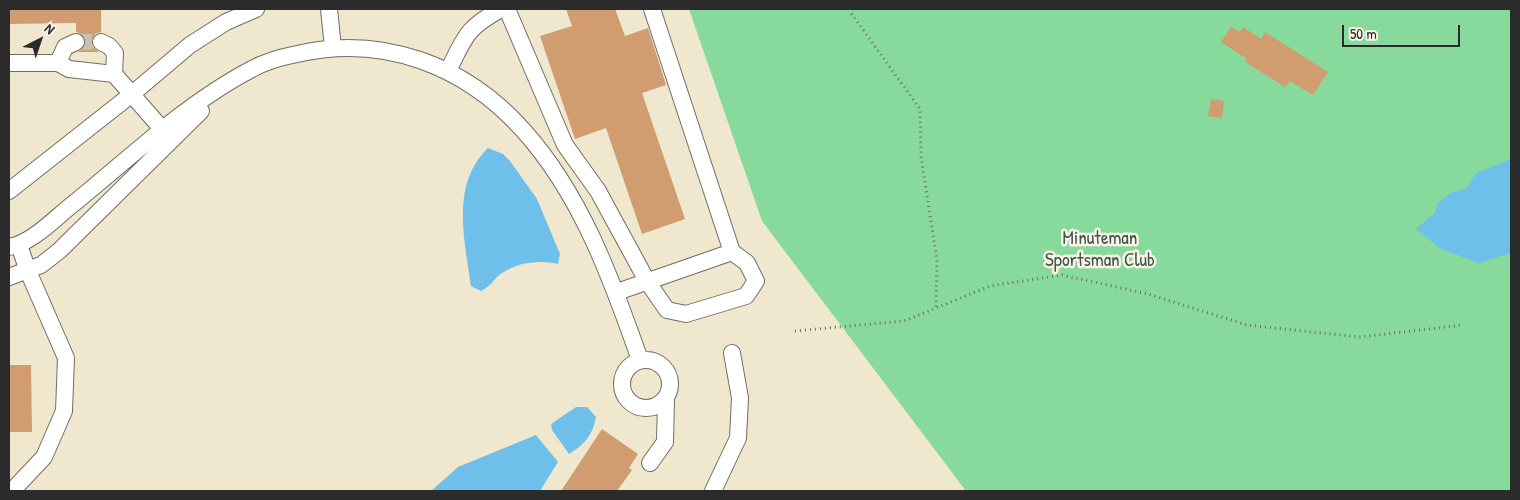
<!DOCTYPE html>
<html>
<head>
<meta charset="utf-8">
<style>
	body { margin:0 }
	#map { position:relative; width:1520px; height:500px; overflow:hidden; background:#efe7ce; font-family:"Patrick Hand",sans-serif }
	canvas { display:block }
	.frame { position:absolute; inset:0; border:10px solid #2b2b2b; pointer-events:none }
	.north { position:absolute; left:15px; top:15px; width:50px; height:50px; -webkit-text-stroke:4px #f7f3e8; paint-order:stroke; rotate:41deg; font-size:14px; font-weight:700; line-height:20px; text-align:center; color:#2b2b2b }
	.north::after { content:''; display:block; margin:auto; width:18px; height:22px; background:#2b2b2b; clip-path:polygon(50% 0,100% 100%,50% 72%,0 100%) }
	.scale { position:absolute; left:1342px; top:25px; width:118px; height:22px; box-sizing:border-box; border:2px solid #2b2b2b; border-top:0; padding-left:6px; font-size:15px; line-height:18px; white-space:nowrap; color:#2b2b2b; -webkit-text-stroke:4px #f7f3e8; paint-order:stroke }
</style>
</head>
<body>
<div id="map">
<canvas width="1520" height="500"></canvas>
<div class="frame"></div>
<div class="north">N</div>
<div class="scale">50 m</div>
</div>
<script>
const g = document.querySelector('canvas').getContext('2d');
g.lineJoin = 'round';
function fill(path, color) {
  g.fillStyle = color;
  g.fill(path, 'evenodd');
}
function strokePath(path, color, width, dash) {
  g.strokeStyle = color;
  g.lineWidth = width;
  g.lineCap = dash ? 'butt' : 'round';
  g.setLineDash(dash || []);
  g.stroke(path);
}
function drawText(font, color, halo, rows, align = 'center') {
  g.font = font + ' "Patrick Hand",sans-serif';
  g.lineWidth = 5;
  g.setLineDash([]);
  g.textBaseline = 'middle';
  g.strokeStyle = halo;
  g.fillStyle = color;
  for (const [text, x, y, turn = 0] of rows) {
    g.save();
    g.translate(x, y);
    g.rotate((+turn || 0) * Math.PI / 180);
    g.textAlign = isNaN(turn) ? turn : align;
    if (halo) g.strokeText(text, 0, 0);
    g.fillText(text, 0, 0);
    g.restore();
  }
}
const green = new Path2D(`
	M 689,9 L 1511,9 L 1511,491 L 966,491 L 762,221 Z`);
const water = new Path2D(`
	M 488,148 L 503,154 L 510,161 L 537,199 L 560,254 L 558,264 C 538,260 520,262 502,273 C 493,279 494,284 481,291 L 471,286 C 465,239 450,185 488,148 Z
	M 1511,159 L 1511,253 L 1479,263 L 1441,249 L 1416,229 L 1435,213 L 1438,203 L 1451,193 L 1467,188 L 1476,173 Z
	M 576,407 L 587,407 L 596,417 C 593,435 584,445 569,454 L 552,430 L 551,424 Z
	M 536,435 L 558,462 L 540,491 L 431,491 L 458,467 Z`);
const building = new Path2D(`
	M 9,9 L 101,9 L 101,32 L 95,34 L 91,42 L 93,48 L 99,52 L 78,52 L 84,48 L 86,42 L 82,34 L 76,32 L 76,23 L 9,24 Z
	M 566,9 L 615,9 L 625,36 L 648,28 L 666,85 L 642,93 L 685,219 L 642,234 L 606,128 L 575,139 L 540,36 L 572,26 Z
	M 1231,27 L 1240,32 L 1243,27 L 1261,39 L 1265,32 L 1328,72 L 1313,95 L 1290,81 L 1285,87 L 1245,62 L 1247,59 L 1221,42 Z
	M 1211,99 L 1224,101 L 1222,118 L 1208,116 Z
	M 9,365 L 31,365 L 32,432 L 9,432 Z
	M 602,429 L 638,454 L 629,468 L 632,470 L 617,491 L 561,491 Z`);
const minorTunnel = new Path2D(`
	M 76,42 L 101,42`);
const path = new Path2D(`
	M 852,9 L 851,13 L 920,109 L 921,156 L 937,260 L 936,308
	M 795,331 L 904,321 L 990,286 L 1062,275 L 1148,294 L 1247,325 L 1360,337 L 1463,325`);
const minor = new Path2D(`
	M 329,9 L 333,48
	M 507,9 L 565,145 L 598,191 L 647,281 L 667,310 L 686,314 L 746,296 L 756,281 L 747,263 L 732,252 L 617,292
	M 652,9 L 732,252
	M 101,42 L 109,46 L 115,53 L 114,74
	M 9,63 L 58,63 L 69,69 L 114,74 L 169,137
	M 58,63 L 65,47 L 76,42
	M 448,71 C 465,37 466,28 501,9
	M 9,191 L 132,94 L 190,45 L 226,22 L 256,9
	M 9,247 C 32,243 54,219 73,204 C 106,177 139,148 173,121 C 195,104 227,82 252,69 C 266,61 282,57 297,54 C 382,34 465,65 523,130 C 581,194 612,280 640,360
	M 9,277 L 41,265 L 59,251 L 201,111
	M622 384a24 24 0 1 1 48 0a24 24 0 1 1-48 0Z
	M 650,463 L 665,442 L 666,399
	M 12,491 L 44,457 L 64,411 L 66,358 L 28,271 L 19,245
	M 713,491 L 738,438 L 740,398 L 732,353`);
const parkNames = [
	["Minuteman",1100,239],
	["Sportsman Club",1100,261]
];
fill(green, '#87da9b');
fill(water, '#6ebfe9');
fill(building, '#d09c70');
strokePath(minorTunnel, '#c8c1ad', 16, [16, 8]);
strokePath(minor, '#706d64', 18);
strokePath(path, '#706d64', 3, [1, 4]);
strokePath(minor, '#fff', 16);
drawText('19px', '#425747', '#f7f3e8', parkNames);
</script>
</body>
</html>
